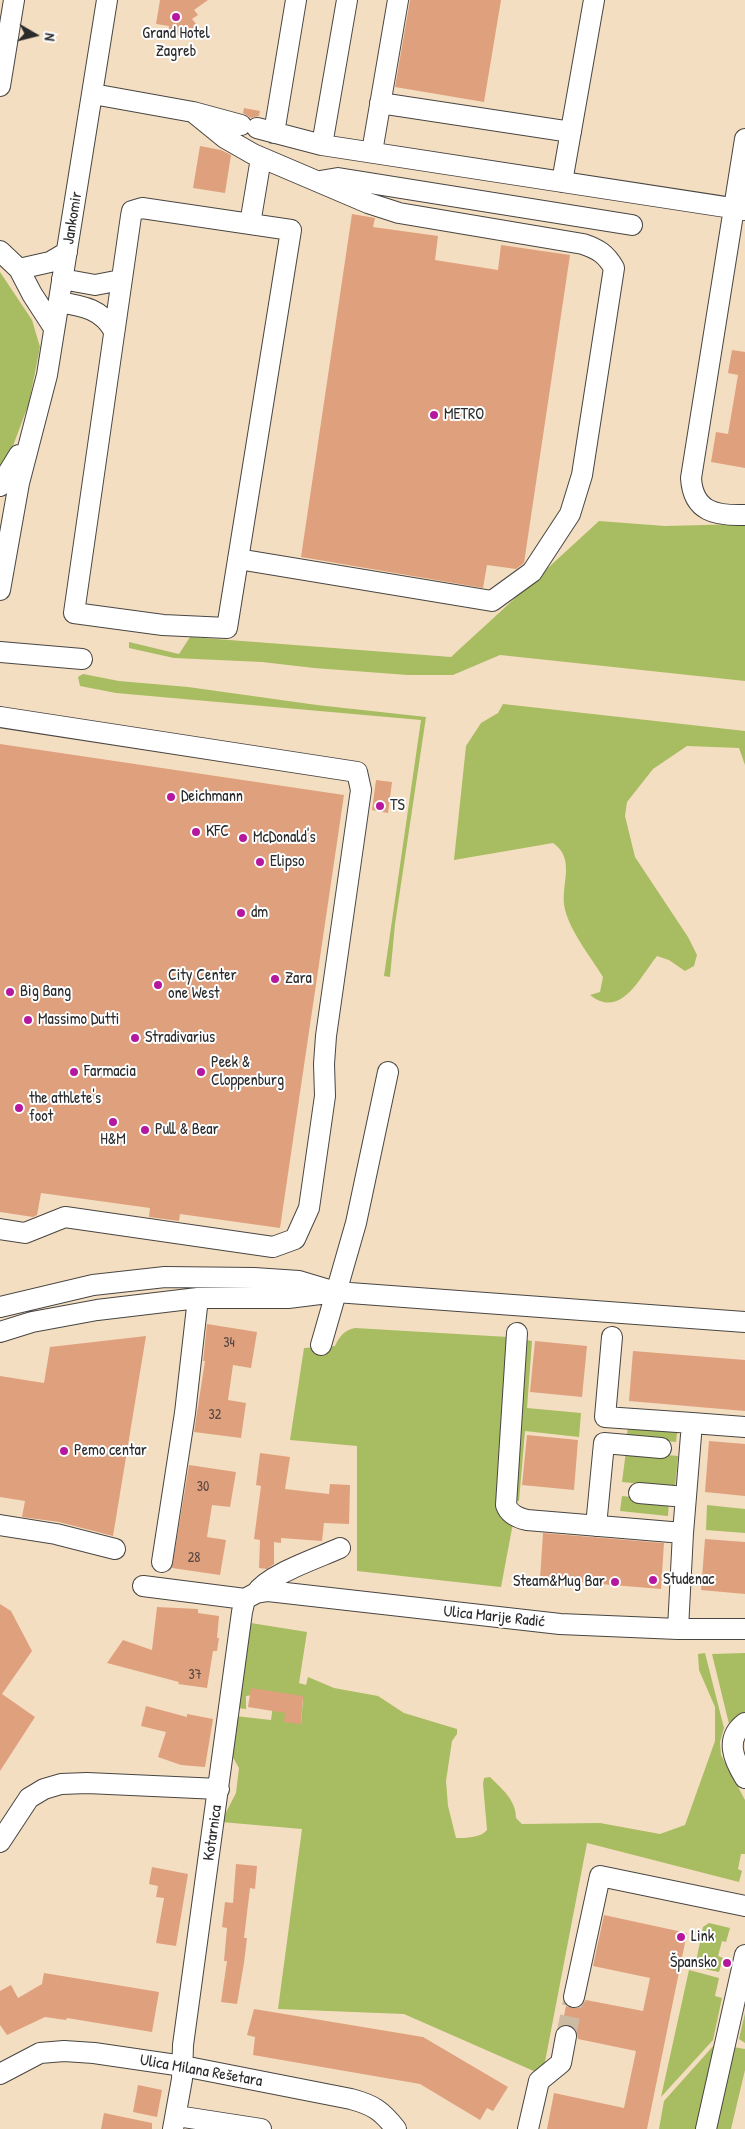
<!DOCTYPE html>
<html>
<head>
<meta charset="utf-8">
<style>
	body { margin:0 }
	#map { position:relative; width:745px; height:2129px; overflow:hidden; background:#f4dec1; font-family:"Patrick Hand",sans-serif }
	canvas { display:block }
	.north { position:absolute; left:10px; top:10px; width:50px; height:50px; -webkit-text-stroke:4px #fff; paint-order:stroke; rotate:98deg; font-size:14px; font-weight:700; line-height:20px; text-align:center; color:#2b2b2b }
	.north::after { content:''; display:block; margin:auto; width:18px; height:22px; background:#2b2b2b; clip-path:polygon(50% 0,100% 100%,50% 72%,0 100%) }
</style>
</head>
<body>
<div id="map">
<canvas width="745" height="2129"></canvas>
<div class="north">N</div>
</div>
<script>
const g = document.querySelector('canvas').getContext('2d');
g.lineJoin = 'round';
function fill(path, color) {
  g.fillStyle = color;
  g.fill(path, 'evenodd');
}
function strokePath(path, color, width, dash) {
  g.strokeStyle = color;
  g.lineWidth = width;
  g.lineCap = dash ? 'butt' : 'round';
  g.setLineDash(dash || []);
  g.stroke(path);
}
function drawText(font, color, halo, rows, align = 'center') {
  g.font = font + ' "Patrick Hand",sans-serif';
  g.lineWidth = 4;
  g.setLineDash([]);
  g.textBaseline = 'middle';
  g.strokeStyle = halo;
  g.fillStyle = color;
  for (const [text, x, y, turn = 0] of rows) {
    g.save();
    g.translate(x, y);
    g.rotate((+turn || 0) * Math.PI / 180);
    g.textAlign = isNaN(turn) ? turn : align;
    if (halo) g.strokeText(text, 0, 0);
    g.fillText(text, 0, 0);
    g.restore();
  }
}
const green = new Path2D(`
	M 0,272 L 32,320 L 40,347 L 29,403 L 10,454 L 0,470 Z
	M 599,521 L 665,526 L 745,524 L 745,681 L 500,655 L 453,675 L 408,675 L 314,668 L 262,662 L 174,658 L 129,648 L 129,642 L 179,654 L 190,637 L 451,657 Z
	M 83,674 L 119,681 L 188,687 L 317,705 L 426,717 L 395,924 L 390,977 L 384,976 L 421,720 L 116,693 L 80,686 L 78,677 Z
	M 503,704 L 745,731 L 745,765 L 739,748 L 687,746 L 653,769 L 627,802 L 625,816 L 635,857 L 688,937 L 697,955 L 694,966 L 685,971 L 669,960 L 657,956 C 640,977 621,1020 590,995 L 600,992 L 603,977 C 591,957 567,928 564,904 C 562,882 575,858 553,843 L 454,860 L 466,746 L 481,723 L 498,713 Z
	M 355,1328 L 508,1337 L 513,1523 L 501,1587 L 357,1571 L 357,1446 L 290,1440 L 304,1348 L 335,1346 C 339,1337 344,1330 355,1328 Z
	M 520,1339 L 532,1341 L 527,1408 L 581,1413 L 579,1437 L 525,1431 L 519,1501 L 504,1499 Z
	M 628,1421 L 678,1426 L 676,1442 L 627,1437 Z
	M 626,1451 L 678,1456 L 675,1487 L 622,1482 Z
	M 622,1496 L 669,1501 L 668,1516 L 620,1511 Z
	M 707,1505 L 745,1509 L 745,1533 L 706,1530 Z
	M 251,1623 L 307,1632 L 299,1683 L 306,1685 L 308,1677 L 334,1688 L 378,1696 L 404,1713 L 457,1729 L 457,1734 L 452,1741 L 446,1781 L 448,1806 L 456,1838 C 466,1838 480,1838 487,1830 L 483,1784 L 484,1778 L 490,1777 C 502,1789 516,1800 516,1818 L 522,1824 L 600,1823 L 660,1834 L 685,1825 L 715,1741 L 715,1707 L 699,1670 L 698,1654 L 705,1653 L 724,1728 L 720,1742 L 721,1755 L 745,1800 L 745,1854 L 741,1854 L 738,1869 L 742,1871 L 739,1882 L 587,1843 L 544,2067 L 536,2072 L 404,2014 L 278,2009 L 302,1829 L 221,1822 L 236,1793 L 239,1768 L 231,1754 L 235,1716 L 271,1720 L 275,1692 L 246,1696 L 246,1709 L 237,1708 ZM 287,1697 L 303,1699 L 301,1724 Z
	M 745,1653 L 745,1714 L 730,1728 L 712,1654 Z
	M 709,1923 L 730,1928 L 726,1942 L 722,1941 L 718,1956 L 723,1958 L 719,1972 L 695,1967 L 703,1927 Z
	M 689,1970 L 719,1978 L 715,1996 L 722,1998 L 713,2040 L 661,2097 Z
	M 745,2013 L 745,2043 L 739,2039 Z
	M 715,2044 L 697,2129 L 659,2129 L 664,2101 Z
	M 733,2047 L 745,2049 L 745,2070 L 731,2129 L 714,2129 Z`);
const building = new Path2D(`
	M 160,0 L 208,0 L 194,10 L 198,15 L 192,19 L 197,25 L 190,31 L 182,29 L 180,36 L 168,33 L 169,26 L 156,24 Z
	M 410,0 L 501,0 L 484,102 L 395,87 Z
	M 244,108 L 260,111 L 259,116 L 251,118 L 243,113 Z
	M 200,146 L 221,150 L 231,155 L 225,193 L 193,188 Z
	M 352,214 L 375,218 L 373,227 L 438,236 L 435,260 L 498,270 L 501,245 L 570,255 L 524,563 L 516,569 L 487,565 L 483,588 L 301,557 Z
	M 732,350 L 745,352 L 745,468 L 711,462 L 716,432 L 728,434 L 738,375 L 728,373 Z
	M 0,744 L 344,795 L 280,1228 L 180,1214 L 179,1221 L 149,1217 L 150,1208 L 41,1193 L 37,1215 L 33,1217 L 0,1212 Z
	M 376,780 L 392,782 L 388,813 L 372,810 Z
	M 207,1324 L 257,1332 L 251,1368 L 233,1365 L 228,1400 L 246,1403 L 241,1438 L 194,1432 L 205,1361 L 203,1361 Z
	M 146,1336 L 113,1536 L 59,1522 L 22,1517 L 25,1501 L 0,1497 L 0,1376 L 44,1383 L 50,1347 Z
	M 535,1341 L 587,1346 L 582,1397 L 530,1392 Z
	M 633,1351 L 745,1360 L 745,1411 L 629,1401 Z
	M 527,1435 L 578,1440 L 574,1490 L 522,1485 Z
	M 709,1441 L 745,1444 L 745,1496 L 705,1492 Z
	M 260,1453 L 290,1457 L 285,1489 L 329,1494 L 330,1484 L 350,1485 L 349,1524 L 324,1523 L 322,1541 L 281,1538 L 281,1543 L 274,1542 L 274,1564 L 267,1569 L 259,1568 L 260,1540 L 254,1539 L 261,1486 L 256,1485 Z
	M 189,1465 L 236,1472 L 230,1507 L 212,1505 L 207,1537 L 226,1540 L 220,1575 L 172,1568 Z
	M 543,1533 L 664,1543 L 661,1589 L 540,1579 Z
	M 705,1539 L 745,1542 L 745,1594 L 701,1590 Z
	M 0,1604 L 11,1611 L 32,1651 L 2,1694 L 35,1717 L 0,1771 Z
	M 157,1607 L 198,1609 L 198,1613 L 219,1616 L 217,1638 L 219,1638 L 217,1651 L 213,1651 L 207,1688 L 178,1684 L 179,1682 L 107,1663 L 123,1640 L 152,1650 Z
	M 251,1688 L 303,1696 L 301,1724 L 284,1722 L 285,1713 L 248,1707 Z
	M 146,1706 L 187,1717 L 187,1714 L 213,1719 L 205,1767 L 181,1765 L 158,1757 L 166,1732 L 141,1726 Z
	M 236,1864 L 257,1866 L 255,1889 L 250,1888 L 244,1938 L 247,1938 L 244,1963 L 237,2004 L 221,2002 L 227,1961 L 224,1961 L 227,1928 L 222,1927 L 225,1902 L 233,1903 Z
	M 152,1867 L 188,1874 L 176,1946 L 156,1943 L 164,1898 L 156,1897 L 158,1886 L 149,1884 Z
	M 604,1915 L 687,1933 L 647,2129 L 547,2129 L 554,2093 L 624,2108 L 636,2051 L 578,2039 L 577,2033 L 574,2027 L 569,2024 L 562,2025 L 566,2006 L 571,2008 L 577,2008 L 582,2005 L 586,2000 L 643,2011 L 650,1978 L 593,1966 Z
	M 44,1973 L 159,1992 L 152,2032 L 67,2018 L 66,2020 L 45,2017 L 7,2035 L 0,2025 L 0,1991 L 11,1985 L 18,1998 L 42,1984 Z
	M 254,2009 L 423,2037 L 508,2087 L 493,2111 L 487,2108 L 480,2120 L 420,2084 L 253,2055 L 255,2037 L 247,2035 Z
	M 138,2085 L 162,2090 L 157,2117 L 133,2112 Z
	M 104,2113 L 152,2123 L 152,2129 L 101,2129 Z`);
const minorTunnel = new Path2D(`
	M 566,2036 L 574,1997`);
const minor = new Path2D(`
	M 0,86 L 14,0
	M 93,94 L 193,112 L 241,125
	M 380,103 L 571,132
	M 193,112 L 225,138 L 253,154 L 368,203 L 399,213 L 583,244 C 598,249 606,254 614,268 L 582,475 L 570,514 L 532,572 L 492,601 L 238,559
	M 257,128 L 322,145 L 745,210
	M 274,133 L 296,0
	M 745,139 L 691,478 C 693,512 716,516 745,515
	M 322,145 L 347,0
	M 372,152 L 398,0
	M 320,181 L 338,178 L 632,225
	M 562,182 L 594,0
	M 142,208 L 291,230 L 227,628 L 163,625 L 74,613 L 131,216 L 132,211 Z
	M 250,224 L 261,158
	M 0,251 L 19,269 L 32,294 L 54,328
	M 19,269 L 50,262 L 67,252
	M 62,279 L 95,285 L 121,280
	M 59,302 C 83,306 102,309 114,331
	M 0,486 L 19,455
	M 0,590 L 19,483 L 47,375 L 107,0
	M 0,652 L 82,659
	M 0,717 L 357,772 L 361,790 L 326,1036 L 324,1064 L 325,1096 L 309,1208 L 295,1239 L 273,1247 L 65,1217 L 25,1233 L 0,1229
	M 0,1307 L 93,1285 L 165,1277 L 254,1278 L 299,1281 L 329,1290
	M 0,1332 L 32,1322 L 97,1310 L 198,1298 L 288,1298 L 336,1292 L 745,1322
	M 517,1333 L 506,1505 C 509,1514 518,1518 527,1520 L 683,1533 L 678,1629
	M 612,1337 L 605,1417 L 692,1423
	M 321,1345 L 356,1223 L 388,1072
	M 639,1493 L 686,1497
	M 0,1525 L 56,1534 L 115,1549
	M 596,1526 L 604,1443 L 661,1448
	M 683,1533 L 692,1423 L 745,1427
	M 162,1562 L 185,1413 L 198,1298
	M 143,1586 L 245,1599
	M 256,1593 C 269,1574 318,1558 340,1548
	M 245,1599 L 256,1593 L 268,1591 L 560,1624 L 678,1629 L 745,1629
	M 745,1723 C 724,1739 734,1760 745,1778
	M 0,1842 L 29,1798 L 44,1789 L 61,1784 L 87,1783 L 219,1789
	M 574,1997 L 600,1876 L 745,1906
	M 0,2074 L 40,2053 L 64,2051 L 94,2053 L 183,2066 L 351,2099 C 373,2105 381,2110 396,2129
	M 177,2116 L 261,2129
	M 173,2129 L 182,2079 L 183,2045 L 242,1612 L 245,1599
	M 528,2129 L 539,2081 L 561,2063 L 566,2036
	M 706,2129 L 745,1955`);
const markers = [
	[176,17,5,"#b5179e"],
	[434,415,5,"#b5179e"],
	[171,797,5,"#b5179e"],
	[380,806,5,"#b5179e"],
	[196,832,5,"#b5179e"],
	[243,838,5,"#b5179e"],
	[260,862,5,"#b5179e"],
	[241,913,5,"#b5179e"],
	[275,979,5,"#b5179e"],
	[158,985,5,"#b5179e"],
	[10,992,5,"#b5179e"],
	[28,1020,5,"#b5179e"],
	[135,1038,5,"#b5179e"],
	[74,1072,5,"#b5179e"],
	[201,1072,5,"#b5179e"],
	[19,1108,5,"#b5179e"],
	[113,1122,5,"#b5179e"],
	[145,1130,5,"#b5179e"],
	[64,1451,5,"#b5179e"],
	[653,1580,5,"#b5179e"],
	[615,1582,5,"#b5179e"],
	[681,1937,5,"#b5179e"],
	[727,1963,5,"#b5179e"]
];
const numberNames = [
	["34",229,1343],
	["32",215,1415],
	["30",203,1487],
	["28",194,1558],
	["37",195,1675]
];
const poiNames = [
	["Grand Hotel",176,34,"center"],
	["Zagreb",176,52,"center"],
	["METRO",444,415],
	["Deichmann",181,797],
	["TS",390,806],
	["KFC",206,832],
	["McDonald's",253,838],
	["Elipso",270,862],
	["dm",251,913],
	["City Center",168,976],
	["one West",168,994],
	["Zara",285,979],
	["Big Bang",20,992],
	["Massimo Dutti",38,1020],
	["Stradivarius",145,1038],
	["Peek &",211,1063],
	["Cloppenburg",211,1081],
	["Farmacia",84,1072],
	["the athlete's",29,1099],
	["foot",29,1117],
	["Pull & Bear",155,1130],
	["H&M",113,1140,"center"],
	["Pemo centar",74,1451],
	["Studenac",663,1580],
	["Steam&Mug Bar",605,1582,"right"],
	["Link",691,1937],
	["Špansko",717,1963,"right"]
];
const streetNames = [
	["Jankomir",73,218,-81],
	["Ulica Marije Radić",494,1617,6],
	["Kotarnica",213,1833,-82],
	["Ulica Milana Rešetara",201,2071,10]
];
fill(green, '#a8bc61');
fill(building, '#dfa07e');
strokePath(minorTunnel, '#ccbaa3', 20, [20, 10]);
strokePath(minor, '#494642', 22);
strokePath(minor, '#fff', 20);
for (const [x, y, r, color] of markers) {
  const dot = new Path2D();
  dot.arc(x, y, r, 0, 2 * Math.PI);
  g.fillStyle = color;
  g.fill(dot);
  strokePath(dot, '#fff', 2);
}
drawText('14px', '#584840', null, numberNames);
drawText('16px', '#2b2b2b', '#fff', poiNames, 'left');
drawText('16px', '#2b2b2b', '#fff', streetNames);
</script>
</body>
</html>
